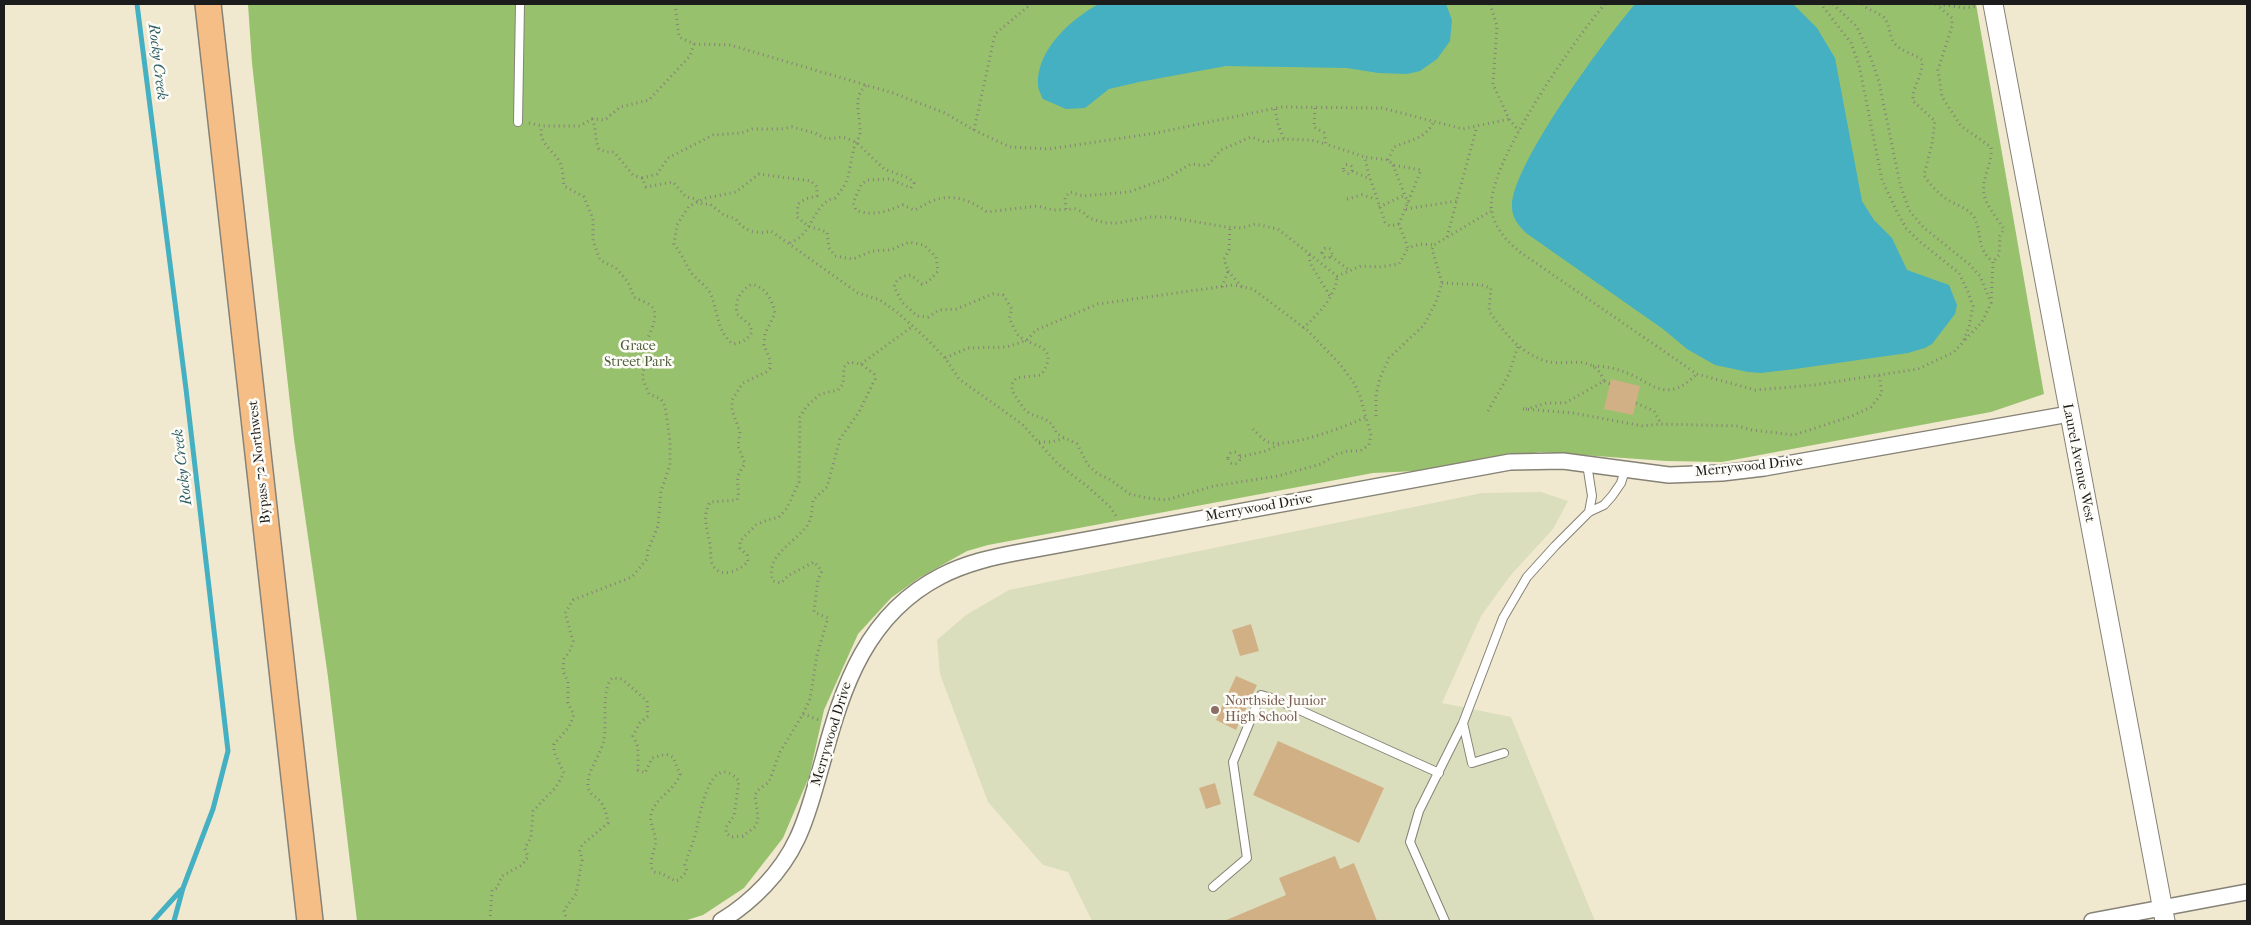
<!DOCTYPE html>
<html>
<head>
<meta charset="utf-8">
<style>
	body { margin:0 }
	#map { position:relative; width:2251px; height:925px; overflow:hidden; background:#f0e9d0; font-family:"IM FELL French Canon",serif }
	canvas { display:block }
	.frame { position:absolute; inset:0; border:5px solid #1c1c1c; pointer-events:none }
</style>
</head>
<body>
<div id="map">
<canvas width="2251" height="925"></canvas>
<div class="frame"></div>
</div>
<script>
const g = document.querySelector('canvas').getContext('2d');
g.lineJoin = 'round';
function fill(path, color) {
  g.fillStyle = color;
  g.fill(path, 'evenodd');
}
function strokePath(path, color, width, dash) {
  g.strokeStyle = color;
  g.lineWidth = width;
  g.lineCap = dash ? 'butt' : 'round';
  g.setLineDash(dash || []);
  g.stroke(path);
}
function drawText(font, color, halo, rows, align = 'center') {
  g.font = font + ' "IM FELL French Canon",serif';
  g.lineWidth = 5;
  g.setLineDash([]);
  g.textBaseline = 'middle';
  g.strokeStyle = halo;
  g.fillStyle = color;
  for (const [text, x, y, turn = 0] of rows) {
    g.save();
    g.translate(x, y);
    g.rotate((+turn || 0) * Math.PI / 180);
    g.textAlign = isNaN(turn) ? turn : align;
    if (halo) g.strokeText(text, 0, 0);
    g.fillText(text, 0, 0);
    g.restore();
  }
}
const built = new Path2D(`
	M 1541,492 L 1568,501 L 1553,529 L 1510,576 L 1481,616 L 1442,703 L 1511,717 L 1595,921 L 1092,921 L 1068,872 L 1043,865 L 988,802 L 940,674 L 937,640 L 966,615 L 1009,590 L 1482,493 Z`);
const green = new Path2D(`
	M 248,4 L 1976,4 L 2044,394 L 1991,412 L 1722,462 L 1666,461 L 1540,452 L 1416,471 L 1373,473 L 988,545 L 967,551 L 919,578 L 891,598 L 858,634 L 824,710 L 809,777 L 783,838 L 744,888 L 703,915 L 684,921 L 357,921 L 328,677 L 294,439 L 252,63 Z`);
const water = new Path2D(`
	M 1099,4 L 1446,4 L 1452,20 L 1450,41 L 1437,59 L 1420,71 L 1407,74 L 1378,73 L 1347,68 L 1226,66 L 1139,82 L 1109,89 L 1085,108 L 1066,109 L 1043,99 C 1041,95 1038,89 1038,85 C 1036,50 1072,18 1099,4 Z
	M 1635,4 L 1793,4 L 1817,28 L 1835,58 L 1862,201 L 1874,220 L 1892,238 L 1907,270 L 1949,285 L 1957,305 L 1955,314 L 1932,344 L 1925,348 L 1908,353 L 1795,369 L 1761,373 L 1748,372 L 1715,365 L 1687,349 L 1663,329 L 1526,233 C 1519,226 1512,218 1512,207 C 1510,167 1606,38 1635,4 Z`);
const stream = new Path2D(`
	M 137,4 L 186,389 L 228,751 L 213,809 L 183,888 L 174,921
	M 153,921 L 181,890`);
const building = new Path2D(`
	M 1611,379 L 1640,386 L 1633,415 L 1604,409 Z
	M 1251,624 L 1259,651 L 1240,656 L 1232,630 Z
	M 1236,676 L 1257,685 L 1236,730 L 1216,720 Z
	M 1278,741 L 1384,788 L 1359,843 L 1253,795 Z
	M 1215,783 L 1221,804 L 1206,809 L 1199,788 Z
	M 1335,856 L 1340,869 L 1354,863 L 1377,921 L 1224,921 L 1286,895 L 1279,878 Z`);
const path = new Path2D(`
	M 675,4 L 679,37 L 694,44 L 730,45 L 893,93 L 945,113 L 974,130 L 1010,147 L 1049,149 L 1156,133 L 1281,107 L 1382,108 L 1463,129 L 1509,119
	M 1490,4 L 1497,26 L 1493,84 L 1509,119 L 1519,131
	M 1605,4 C 1576,37 1482,171 1492,212 C 1495,229 1508,242 1520,252 L 1697,374 L 1755,390 L 1814,385 L 1918,369 L 1954,352 L 1963,342 L 1969,327 L 1973,306 L 1968,292 L 1959,273 L 1919,241 L 1906,228 L 1897,212 L 1882,180 L 1859,65 L 1851,43 L 1821,4
	M 1833,4 L 1857,27 L 1871,58 L 1879,82 L 1900,184 L 1909,210 L 1923,227 L 1969,264 L 1980,276 L 1991,303 L 1982,322 L 1964,341
	M 1862,4 C 1868,10 1875,11 1882,16 C 1891,22 1888,36 1895,44 C 1901,51 1914,54 1922,60 C 1923,78 1912,85 1913,101 L 1935,121 L 1932,144 L 1924,175 C 1929,184 1939,194 1948,200 C 1956,205 1968,208 1974,217 C 1983,234 1975,247 1993,262 L 1991,302
	M 1936,4 L 1952,18 L 1952,26 L 1938,70 L 1942,97 L 1961,126 L 1991,147 C 1993,163 1981,179 1984,194 C 1986,206 1998,219 2004,229 L 2000,236 L 1999,255 L 1993,262
	M 1939,4 L 1965,8 L 1978,6
	M 1315,108 L 1314,127 L 1324,133 L 1326,144 L 1365,157
	M 1275,109 L 1278,125 L 1284,139 L 1311,140 L 1326,144
	M 592,119 C 597,129 594,138 599,149 L 606,152 L 614,152 L 633,175 L 642,178 L 646,187 L 673,182 L 686,197 L 696,199 L 702,204 L 710,204 L 724,215 L 736,219 C 743,231 758,235 771,231 L 858,293 L 880,300 L 897,312 L 928,340 L 945,358 L 959,379 L 1022,424 L 1058,464 L 1088,487 L 1110,507 L 1118,519
	M 529,123 L 542,126 L 580,126 L 592,119 L 605,120 L 620,107 L 649,100 L 690,56 L 694,44
	M 974,130 L 995,34 L 1031,4
	M 1388,160 L 1394,147 C 1410,140 1426,139 1434,121
	M1343.5 169a4.5 4.5 0 1 1 9 0a4.5 4.5 0 1 1-9 0Z
	M 1393,165 L 1408,203
	M 1352,171 L 1370,179
	M 642,178 L 657,174 L 668,158 L 713,135 L 741,133 L 752,129 L 781,129 L 792,127 L 815,133 L 827,139 L 843,137 L 856,142 L 884,169 L 909,178 L 914,183 L 911,188 L 890,179 L 867,180 L 861,185 L 853,203 L 856,210 C 873,217 887,211 903,205 L 914,210 C 920,208 925,204 932,201 C 953,193 970,200 987,212 L 1037,206 L 1053,210 L 1075,209 L 1083,212 L 1089,218 L 1105,223 L 1118,223 L 1150,217 L 1168,217 L 1226,227 L 1242,228 L 1255,224 L 1278,229 L 1337,276 L 1361,266 L 1379,267 L 1399,264 L 1408,248
	M 1347,199 L 1362,195 L 1376,199
	M 1379,207 L 1405,195
	M 1066,209 L 1065,197 L 1070,192 L 1083,196 L 1129,192 L 1165,179 L 1191,164 L 1207,166 L 1221,150 L 1251,137 L 1265,142 L 1284,139
	M 1406,209 L 1457,201
	M 1399,224 L 1390,226 L 1385,222 L 1368,172 L 1365,157 L 1388,160 L 1393,165 L 1421,170 L 1399,224 L 1408,248 L 1420,244 L 1434,245
	M 1447,237 L 1477,126
	M 790,243 C 794,241 800,238 803,234 C 814,222 818,201 835,198 C 851,180 848,173 853,152 C 854,145 859,139 860,133 C 861,117 851,96 867,85
	M1322 253a5 5 0 1 1 10 0a5 5 0 1 1-10 0Z
	M 1309,255 L 1310,263 L 1330,296
	M 1331,256 L 1349,270
	M 1228,271 L 1242,287
	M 1442,283 L 1481,285 L 1491,288 L 1489,311 C 1504,332 1518,351 1543,360 C 1566,369 1592,350 1604,381
	M 1222,287 L 1228,271 L 1224,259 L 1229,250 L 1230,227
	M 1303,328 C 1318,314 1336,297 1337,276
	M 861,364 L 913,326
	M 1593,366 C 1608,366 1621,370 1634,376 C 1647,382 1659,393 1674,389 C 1683,387 1690,380 1697,374
	M 1636,403 L 1654,411 L 1661,424
	M 1523,409 L 1573,413 L 1643,426 L 1661,424 L 1738,426 L 1752,430 L 1794,435 L 1852,416 L 1871,407 L 1882,393 L 1879,375
	M 1526,409 L 1547,403 L 1565,403 L 1604,381 L 1610,384
	M 1488,411 L 1509,374 L 1518,346
	M 1376,416 L 1376,395 L 1380,378 L 1389,358 L 1424,325 L 1436,302 L 1442,283 L 1432,249 L 1434,245 L 1491,211
	M 1253,429 C 1257,433 1263,440 1268,442 C 1287,449 1348,426 1366,417
	M 1039,442 L 1052,442 L 1064,438
	M1228 458a6 6 0 1 1 12 0a6 6 0 1 1-12 0Z
	M 1240,457 L 1266,451 L 1280,444
	M 803,714 L 819,720
	M 490,921 L 492,890 L 497,888 L 502,876 L 522,865 L 528,857 L 525,848 L 531,837 L 533,811 L 556,787 L 564,773 L 554,752 L 554,744 L 569,727 L 574,715 L 568,703 L 568,682 L 563,671 L 564,659 L 571,649 L 573,641 L 565,613 L 573,600 L 632,577 L 647,559 L 648,550 L 658,526 L 661,491 L 670,465 L 670,441 L 665,406 L 661,399 L 649,394 L 642,377 C 646,364 643,362 644,350 C 645,340 662,316 651,306 C 647,302 639,300 634,297 L 628,282 L 616,268 L 600,260 L 593,241 L 593,219 L 584,197 L 564,186 C 563,179 563,171 561,165 C 555,150 537,144 542,126
	M 567,921 L 564,910 L 576,894 L 582,860 L 580,851 L 582,845 L 608,823 C 607,816 605,807 600,801 C 596,796 590,795 588,787 C 586,771 602,754 604,739 C 607,722 601,691 612,678 L 622,679 L 647,701 L 648,716 L 640,723 L 633,736 L 638,747 L 638,770 L 645,773 L 652,758 L 666,754 L 673,757 L 680,774 C 675,790 658,796 652,811 C 647,824 658,833 655,846 C 653,855 648,864 654,872 L 661,873 L 675,881 L 679,880 L 687,871 L 685,865 C 688,854 693,844 696,832 C 700,815 710,748 739,781 L 734,816 L 726,827 L 726,833 L 731,837 L 743,836 L 756,826 L 758,817 L 755,795 L 758,790 L 769,782 L 780,752 L 803,714 L 810,699 L 817,655 L 828,618 L 814,612 L 818,579 L 822,571 L 814,562 L 789,575 L 781,583 L 773,581 C 764,557 794,543 806,527 C 812,520 812,510 813,500 L 827,487 L 840,439 L 859,412 L 875,379 L 874,374 L 861,364 L 849,362 L 844,367 L 843,384 L 838,390 L 820,394 L 806,407 L 800,417 L 799,482 L 787,508 L 779,517 L 767,520 L 756,525 L 740,541 L 740,548 L 747,555 L 748,562 C 739,570 719,581 712,563 C 710,557 711,550 710,544 C 707,528 702,517 710,502 L 737,500 C 742,485 731,482 745,464 L 738,446 L 740,432 L 732,410 L 732,400 L 743,383 L 766,372 L 770,368 L 770,360 L 764,345 L 765,334 L 775,313 C 772,299 766,288 752,284 C 739,291 735,301 737,314 L 750,325 L 752,332 C 747,340 743,342 733,344 C 717,332 718,312 711,295 C 707,285 696,280 690,271 C 685,262 681,253 674,244 L 677,225 L 689,206 L 706,198 L 736,192 L 759,174 L 811,181 L 817,187 L 817,196 L 805,199 L 798,204 L 797,217 L 808,226 L 827,232 L 829,248 L 835,256 L 853,259 L 872,251 L 891,250 L 909,242 L 924,245 L 936,257 L 938,271 L 928,282 L 922,284 L 911,275 C 902,276 897,278 894,287 L 902,302 L 917,316 L 928,317 L 939,310 L 956,309 L 993,294 L 1003,295 L 1012,309 L 1009,318 C 1012,323 1015,332 1019,336 C 1031,347 1062,345 1041,375 L 1016,378 L 1012,384 L 1012,391 L 1024,409 L 1030,414 L 1045,419 L 1052,424 L 1057,434 L 1077,444 L 1088,465 L 1098,474 L 1109,479 L 1130,494 L 1147,498 L 1166,500 L 1214,486 L 1278,476 L 1321,464 L 1337,454 L 1348,451 L 1360,451 L 1369,445 L 1371,435 L 1360,396 L 1354,383 L 1340,364 L 1307,330 L 1253,289 L 1233,285 L 1098,304 L 1036,330 L 1027,340 L 1007,347 L 968,348 L 945,358`);
const service = new Path2D(`
	M 518,122 L 520,4
	M 1587,464 L 1592,496 L 1589,512
	M 1463,723 L 1472,763 L 1504,753
	M 1213,887 L 1247,858 L 1233,762 L 1261,695 L 1275,699 L 1439,773
	M 1445,921 L 1410,842 L 1419,811 L 1463,723 L 1503,618 L 1527,577 L 1555,546 L 1589,512 L 1604,505 L 1612,496 L 1621,483 L 1625,470`);
const minor = new Path2D(`
	M 721,921 C 752,902 781,873 797,839 C 809,814 815,787 823,760 C 843,685 867,614 941,576 C 966,563 993,557 1020,552 L 1510,462 L 1563,461 L 1669,475 L 1722,473 L 1764,468 L 2069,414
	M 2092,921 L 2247,892`);
const tertiary = new Path2D(`
	M 1993,4 L 2165,921`);
const trunk = new Path2D(`
	M 208,4 L 310,921`);
const markers = [
	[1215,710,5,"#8d6e63"]
];
const parkNames = [
	["Grace",638,347],
	["Street Park",638,363]
];
const streetNames = [
	["Bypass 72 Northwest",260,462,-96],
	["Laurel Avenue West",2078,463,79],
	["Merrywood Drive",1749,467,-6],
	["Merrywood Drive",1259,508,-10],
	["Merrywood Drive",832,734,-73]
];
const educationNames = [
	["Northside Junior",1225,702],
	["High School",1225,718]
];
const waterNames = [
	["Rocky Creek",157,62,83],
	["Rocky Creek",183,467,-97]
];
fill(built, '#dadebd');
fill(green, '#98c16d');
fill(water, '#45b0c2');
strokePath(stream, '#45b0c2', 5);
fill(building, '#d2b085');
strokePath(service, '#868276', 10);
strokePath(minor, '#868276', 18);
strokePath(tertiary, '#868276', 21);
strokePath(trunk, '#868276', 28);
strokePath(path, '#868276', 3, [1, 4]);
strokePath(service, '#fff', 8);
strokePath(minor, '#fff', 15);
strokePath(tertiary, '#fff', 19);
strokePath(trunk, '#f6be87', 25);
for (const [x, y, r, color] of markers) {
  const dot = new Path2D();
  dot.arc(x, y, r, 0, 2 * Math.PI);
  g.fillStyle = color;
  g.fill(dot);
  strokePath(dot, '#fdfcf7', 2);
}
drawText('14px', '#4e5e3c', '#fdfcf7', parkNames);
drawText('14px', '#1c1c1c', '#fdfcf7', streetNames);
drawText('14px', '#785e54', '#fdfcf7', educationNames, 'left');
drawText('italic 15px', '#2e5f67', '#fdfcf7', waterNames);
</script>
</body>
</html>
